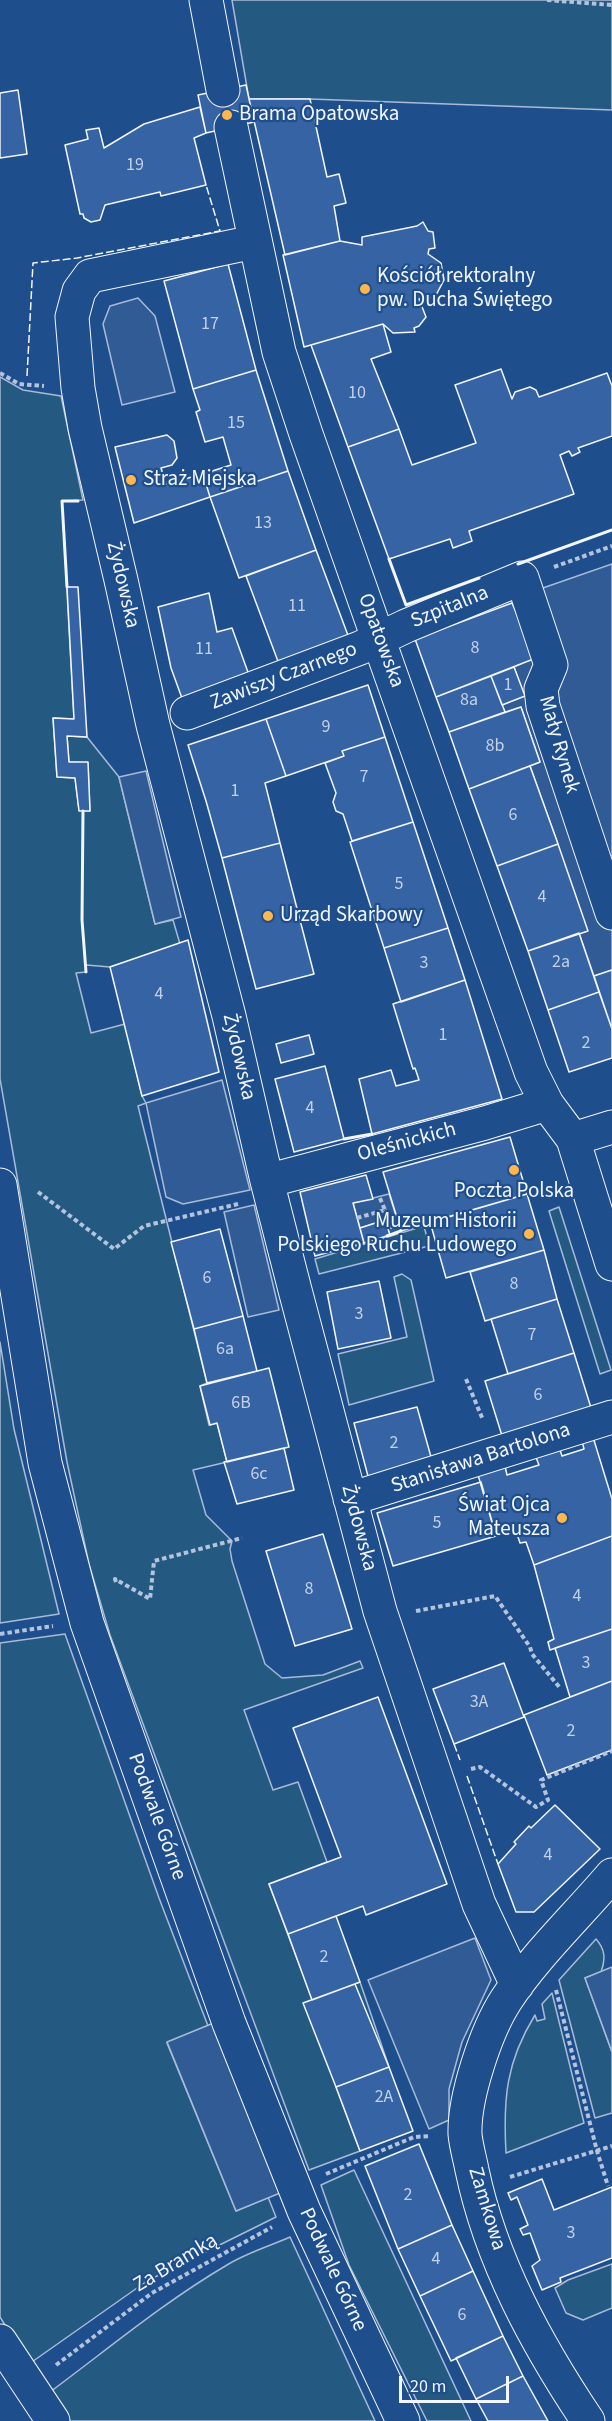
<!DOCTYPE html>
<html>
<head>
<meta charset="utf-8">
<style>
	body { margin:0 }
	#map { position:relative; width:612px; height:2421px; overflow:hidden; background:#1f4e8c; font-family:"Source Sans 3",sans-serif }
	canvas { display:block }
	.scale { position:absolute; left:399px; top:2376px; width:110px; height:27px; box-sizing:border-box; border:3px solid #f2f6ff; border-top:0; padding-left:8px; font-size:18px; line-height:21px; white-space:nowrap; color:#f2f6ff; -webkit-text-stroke:4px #1f4e8c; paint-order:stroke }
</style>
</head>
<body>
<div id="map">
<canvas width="612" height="2421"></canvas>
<div class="scale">20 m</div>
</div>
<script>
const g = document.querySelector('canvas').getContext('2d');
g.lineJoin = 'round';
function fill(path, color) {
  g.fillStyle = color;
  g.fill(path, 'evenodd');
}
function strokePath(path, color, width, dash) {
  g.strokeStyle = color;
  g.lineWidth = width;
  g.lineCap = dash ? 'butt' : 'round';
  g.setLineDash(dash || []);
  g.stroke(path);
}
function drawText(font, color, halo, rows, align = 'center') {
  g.font = font + ' "Source Sans 3",sans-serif';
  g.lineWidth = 4.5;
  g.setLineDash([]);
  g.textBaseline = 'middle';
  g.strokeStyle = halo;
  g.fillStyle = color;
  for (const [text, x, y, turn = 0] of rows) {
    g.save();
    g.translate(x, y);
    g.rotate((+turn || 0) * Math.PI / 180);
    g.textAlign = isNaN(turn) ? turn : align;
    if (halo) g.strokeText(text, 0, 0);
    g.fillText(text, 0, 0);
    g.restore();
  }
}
const green = new Path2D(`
	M 232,0 L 612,0 L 612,110 L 310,99 L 249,99 Z
	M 0,377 L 23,390 L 61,396 L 83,500 L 62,501 L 74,719 L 53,718 L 57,777 L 75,778 L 79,810 L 90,811 L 88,763 L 69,762 L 67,736 L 87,737 L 119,777 L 155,924 L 173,920 L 180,944 L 110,967 L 86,965 L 86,972 L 76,973 L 91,1033 L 125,1024 L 142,1096 L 146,1103 L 138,1106 L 207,1383 L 200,1386 L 209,1425 L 217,1423 L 227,1462 L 193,1470 L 206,1515 L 232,1541 L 230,1549 L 232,1561 L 265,1664 L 282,1678 L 323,1675 L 360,1661 L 363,1668 L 244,1710 L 273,1790 L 298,1782 L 327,1862 L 269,1884 L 312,1999 L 360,1982 L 389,2067 L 336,2087 L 360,2151 L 309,2170 L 110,1635 L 89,1564 L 67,1462 L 0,1079 Z
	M 559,1207 L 611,1370 L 600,1374 L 549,1211 Z
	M 424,1226 L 429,1246 L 319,1274 L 315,1259 Z
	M 402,1274 L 411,1280 L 434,1381 L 349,1405 L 338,1354 L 407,1337 L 394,1277 Z
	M 0,1342 L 14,1429 L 59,1614 L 0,1623 Z
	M 65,1634 L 159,1898 L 208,2026 L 167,2043 L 236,2211 L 268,2197 L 276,2217 L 147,2281 L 29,2364 L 0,2317 L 0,1643 Z
	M 596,1939 C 605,1949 606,1959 601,1972 L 585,1978 L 612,2052 L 612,2113 L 595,2118 L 559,1980 Z
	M 552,1993 L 584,2123 L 506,2153 C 503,2099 506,2062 535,2015 L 537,2021 L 545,2019 L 542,2004 Z
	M 354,2170 L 471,2421 L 427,2421 L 349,2265 L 321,2185 Z
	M 290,2237 L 375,2421 L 69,2421 L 50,2392 C 108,2349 164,2302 227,2265 C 246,2253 270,2246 290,2237 Z
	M 612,2264 L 612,2308 L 583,2320 L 566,2313 L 555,2288 L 568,2280 Z`);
const parking = new Path2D(`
	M 138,298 L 155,316 L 175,392 L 122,405 L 103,324 L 110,306 Z
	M 612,564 L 612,970 L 594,976 L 579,933 L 558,844 L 530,766 L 540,762 L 521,707 L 505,712 L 502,705 L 524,696 L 514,667 L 535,657 L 512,603 L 540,589 Z
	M 146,771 L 181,917 L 155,924 L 119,777 Z
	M 222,1080 L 250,1190 L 183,1204 L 166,1197 L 146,1103 Z
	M 389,1194 L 401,1231 L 390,1235 L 385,1220 L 360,1228 L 353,1203 Z
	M 254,1205 L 279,1310 L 248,1317 L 224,1212 Z
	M 475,1938 L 491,1980 L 462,2042 L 449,2089 L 449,2120 L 429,2129 L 368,1980 Z
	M 612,1967 L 612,2052 L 585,1978 Z
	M 216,2022 L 285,2191 L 236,2211 L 167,2042 Z`);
const building = new Path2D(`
	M 246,85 L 254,122 L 206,133 L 198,95 Z
	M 18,90 L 27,154 L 0,158 L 0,93 Z
	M 249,99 L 310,99 L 327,177 L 339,174 L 346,203 L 334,206 L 340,241 L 285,255 Z
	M 200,107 L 206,133 L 194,138 L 206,185 L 161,196 L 160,192 L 105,205 L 100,220 L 91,222 L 84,218 L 83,214 L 80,214 L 65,145 L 88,139 L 86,130 L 99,128 L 104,148 L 144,124 Z
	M 423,222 L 428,231 L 433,232 L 435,248 L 429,249 L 428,254 L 441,263 L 444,280 L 435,297 L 419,299 L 426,317 L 419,326 L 414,328 L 415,332 L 393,333 L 383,324 L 304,347 L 283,255 L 340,241 L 362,245 L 362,237 L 417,226 Z
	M 228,264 L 256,370 L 193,389 L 164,281 Z
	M 383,324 L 391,352 L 371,359 L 399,429 L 348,447 L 311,345 Z
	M 501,369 L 512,399 L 515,392 L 530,387 L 536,390 L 539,397 L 607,373 L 612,386 L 612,436 L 578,448 L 580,452 L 572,456 L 569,451 L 560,455 L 574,494 L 469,531 L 472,541 L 453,548 L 450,539 L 389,559 L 348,447 L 399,429 L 412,465 L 476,443 L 455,385 Z
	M 256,370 L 288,471 L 210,497 L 203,474 L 231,465 L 223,437 L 205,442 L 196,412 L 200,410 L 193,389 Z
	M 167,435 L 174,441 L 177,458 L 172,465 L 161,468 L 166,484 L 203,474 L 210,497 L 134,523 L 115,447 Z
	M 288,471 L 316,550 L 239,578 L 210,497 Z
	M 316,550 L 349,638 L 279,664 L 246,576 Z
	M 67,587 L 78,587 L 87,737 L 67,736 L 69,762 L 88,762 L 90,811 L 79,811 L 75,778 L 57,777 L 53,718 L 74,719 Z
	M 209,593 L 217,632 L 232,628 L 249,675 L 183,701 L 171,668 L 158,607 Z
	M 512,603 L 536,658 L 436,697 L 415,639 Z
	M 514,667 L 525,696 L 502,705 L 491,676 Z
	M 491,676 L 505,712 L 449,732 L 436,697 Z
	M 368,685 L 385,737 L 342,751 L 344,756 L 286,776 L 266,719 Z
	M 521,707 L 540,762 L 469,789 L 449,732 Z
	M 266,719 L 286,776 L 265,783 L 280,843 L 222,858 L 206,801 L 188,745 Z
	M 385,737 L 413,822 L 352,841 L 343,814 L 336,811 L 333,802 L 336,793 L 325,763 L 344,756 L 342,751 Z
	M 530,766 L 558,844 L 497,866 L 469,789 Z
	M 413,822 L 448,928 L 384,948 L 350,842 Z
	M 280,843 L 314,974 L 256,989 L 222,858 Z
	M 558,844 L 588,931 L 528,951 L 497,866 Z
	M 448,928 L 465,980 L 401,1002 L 384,948 Z
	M 579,933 L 599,992 L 548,1010 L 528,951 Z
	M 188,940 L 219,1072 L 142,1096 L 110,967 Z
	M 612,970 L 612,1029 L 594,976 Z
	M 465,980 L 502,1099 L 372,1134 L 359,1079 L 391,1070 L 396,1086 L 419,1080 L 415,1068 L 413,1069 L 393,1004 Z
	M 599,992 L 612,1029 L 612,1058 L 569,1072 L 548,1010 Z
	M 309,1035 L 314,1054 L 281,1063 L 276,1044 Z
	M 325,1066 L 344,1139 L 294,1152 L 275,1079 Z
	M 510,1137 L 527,1194 L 401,1231 L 383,1172 Z
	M 366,1175 L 373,1199 L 353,1203 L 364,1243 L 315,1256 L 300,1192 Z
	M 527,1194 L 544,1250 L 446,1278 L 430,1222 Z
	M 385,1220 L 390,1235 L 364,1243 L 360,1228 Z
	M 220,1229 L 243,1316 L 194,1329 L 171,1242 Z
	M 544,1250 L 557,1299 L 485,1321 L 470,1272 Z
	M 379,1281 L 391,1338 L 338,1349 L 327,1292 Z
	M 557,1299 L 574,1353 L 508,1374 L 491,1319 Z
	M 243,1316 L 257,1371 L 207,1383 L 194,1329 Z
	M 574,1353 L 592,1411 L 503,1439 L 485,1381 Z
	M 269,1368 L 289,1447 L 227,1462 L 217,1423 L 210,1425 L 200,1386 Z
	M 417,1407 L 433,1464 L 369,1480 L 354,1423 Z
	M 593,1437 L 612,1499 L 612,1536 L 534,1565 L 526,1542 L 520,1543 L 516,1531 L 496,1536 L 478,1475 L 505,1466 L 507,1475 L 539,1465 L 535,1455 L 559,1447 L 562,1456 L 584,1449 L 582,1441 Z
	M 284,1448 L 294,1490 L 237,1504 L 224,1462 Z
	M 481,1482 L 496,1536 L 393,1566 L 377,1513 Z
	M 323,1534 L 352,1629 L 295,1646 L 266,1551 Z
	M 612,1536 L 612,1629 L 550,1650 L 548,1642 L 554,1639 L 534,1565 Z
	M 612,1629 L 612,1681 L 570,1697 L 555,1648 Z
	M 504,1663 L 524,1717 L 454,1744 L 433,1689 Z
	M 612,1681 L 612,1750 L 547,1775 L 524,1715 Z
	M 378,1697 L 447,1884 L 366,1915 L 363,1906 L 288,1934 L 269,1884 L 341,1857 L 293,1728 Z
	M 555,1805 L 600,1849 L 534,1912 L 516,1912 L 498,1864 L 516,1844 L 514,1842 L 529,1826 L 531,1828 Z
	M 336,1916 L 360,1982 L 312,2000 L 288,1934 Z
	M 355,1984 L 389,2067 L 336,2087 L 303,2003 Z
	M 389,2067 L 413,2131 L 360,2151 L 336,2087 Z
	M 419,2144 L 452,2225 L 398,2249 L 365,2166 Z
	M 542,2179 L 554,2210 L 612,2187 L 612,2258 L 560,2278 L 561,2282 L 542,2290 L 532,2266 L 540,2260 L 530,2233 L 523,2235 L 520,2229 L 528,2225 L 517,2197 L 511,2200 L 508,2193 Z
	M 452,2225 L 473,2271 L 420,2296 L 398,2249 Z
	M 473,2271 L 503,2336 L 451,2361 L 420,2296 Z
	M 503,2336 L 523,2376 L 476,2399 L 456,2358 Z
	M 523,2376 L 548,2421 L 488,2421 L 476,2399 Z`);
const path = new Path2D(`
	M 547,0 L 612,5
	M 0,373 L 19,384 L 44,386
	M 554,567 L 612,546
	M 38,1192 L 114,1249 L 144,1226 L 238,1204
	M 385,1210 L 391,1227 L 388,1228
	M 357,1218 L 385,1210 L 379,1196
	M 466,1379 L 483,1420
	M 116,1582 L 115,1579 L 150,1599 L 154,1561 L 242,1538
	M 416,1611 L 495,1596 L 530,1647 L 532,1654 L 561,1689
	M 0,1634 L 53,1626
	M 471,1769 L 480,1767 L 536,1807 L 548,1800 L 541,1780 L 612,1751
	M 556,1990 L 597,2151 L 608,2186
	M 326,2174 L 414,2137 L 431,2136
	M 510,2177 L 612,2146
	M 56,2365 L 152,2293 L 272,2227`);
const minor = new Path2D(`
	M 206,0 L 223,90
	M 231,127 L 279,352 L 306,434 L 531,1072 L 547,1104 L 573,1139 L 612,1264
	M 254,242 L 90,276 L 79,291 L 72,317 L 78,388 L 85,428 L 121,580 L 153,725 L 229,1016 L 267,1181 L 295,1290 L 380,1611 L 479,1904 L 517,1985
	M 187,713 L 360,648 L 406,626 L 522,578 L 551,665 L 541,689 L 543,706 L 612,913
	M 573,1139 L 612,1127
	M 267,1181 L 485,1123 L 547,1104
	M 0,1185 L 45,1463 L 87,1623 L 229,2023 L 304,2211 L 403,2421
	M 350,1499 L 612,1417
	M 0,2341 L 53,2421
	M 588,2421 C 537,2345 491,2261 472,2170 C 470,2159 466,2146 465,2134 C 464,2097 486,2031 506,2000 C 534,1957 578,1915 612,1875`);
const fence = new Path2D(`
	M 27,376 L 33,263 L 77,258 L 220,231 L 206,185
	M 454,1744 L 460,1760
	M 467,1776 L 498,1864`);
const wall = new Path2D(`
	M 389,559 L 406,605 L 479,578
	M 518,564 L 612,530
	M 67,587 L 62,501 L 78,501
	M 83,811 L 82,920 L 86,972
	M 344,1139 L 372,1134
	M 387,1236 L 401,1231`);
const markers = [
	[227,115,6,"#ffb74d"],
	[365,289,6,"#ffb74d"],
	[131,480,6,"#ffb74d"],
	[268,916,6,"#ffb74d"],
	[514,1170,6,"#ffb74d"],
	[529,1234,6,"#ffb74d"],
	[562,1518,6,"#ffb74d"]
];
const numberNames = [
	["19",135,166],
	["17",210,325],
	["10",357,394],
	["15",236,424],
	["13",263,524],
	["11",297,607],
	["8",475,649],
	["11",204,650],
	["1",508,686],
	["8a",469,701],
	["9",326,728],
	["8b",495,747],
	["7",364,778],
	["1",235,792],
	["6",513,816],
	["5",399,885],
	["4",542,898],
	["2a",561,963],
	["3",424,964],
	["4",159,995],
	["1",443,1036],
	["2",586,1044],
	["4",310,1109],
	["6",207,1279],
	["8",514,1285],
	["3",359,1315],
	["7",532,1336],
	["6a",225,1350],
	["6",538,1396],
	["6B",241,1404],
	["2",394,1444],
	["6c",259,1475],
	["5",437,1524],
	["8",309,1590],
	["4",577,1597],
	["3",586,1664],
	["3A",479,1703],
	["2",571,1732],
	["4",548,1856],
	["2",324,1958],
	["2A",384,2098],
	["2",408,2196],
	["3",571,2234],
	["4",436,2260],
	["6",462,2316]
];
const poiNames = [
	["Brama Opatowska",239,115],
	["Kościół rektoralny",377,277],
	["pw. Ducha Świętego",377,301],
	["Straż Miejska",143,480],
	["Urząd Skarbowy",280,916],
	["Poczta Polska",514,1192,"center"],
	["Muzeum Historii",517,1222,"right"],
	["Polskiego Ruchu Ludowego",517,1246,"right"],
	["Świat Ojca",550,1506,"right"],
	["Mateusza",550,1530,"right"]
];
const streetNames = [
	["Żydowska",122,585,77],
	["Szpitalna",450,608,-22],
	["Opatowska",380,641,70],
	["Zawiszy Czarnego",284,677,-21],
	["Mały Rynek",558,745,74],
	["Żydowska",238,1057,77],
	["Oleśnickich",407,1143,-15],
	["Stanisława Bartolona",481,1459,-18],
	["Żydowska",358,1528,75],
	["Podwale Górne",156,1817,70],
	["Zamkowa",486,2209,73],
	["Za Bramką",176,2264,-31],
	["Podwale Górne",332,2270,65]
];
fill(green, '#245a82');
strokePath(green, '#a8bbd7', 1.5);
fill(parking, '#305b95');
strokePath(parking, '#a8bbd7', 1.5);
fill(building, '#3563a3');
strokePath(building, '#f2f6ff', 1.5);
strokePath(minor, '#f2f6ff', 35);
strokePath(path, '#b3c4dc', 4, [4.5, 3]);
strokePath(minor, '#1f4e8c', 33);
strokePath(fence, '#f2f6ff', 1.5, [8, 3]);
strokePath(wall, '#f2f6ff', 3);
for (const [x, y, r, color] of markers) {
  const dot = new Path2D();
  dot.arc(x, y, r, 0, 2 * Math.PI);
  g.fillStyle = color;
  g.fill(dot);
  strokePath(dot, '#1f4e8c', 2);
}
drawText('18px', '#c3d1e8', null, numberNames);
drawText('21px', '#f2f6ff', '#1f4e8c', poiNames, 'left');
drawText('21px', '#f2f6ff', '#1f4e8c', streetNames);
</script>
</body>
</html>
